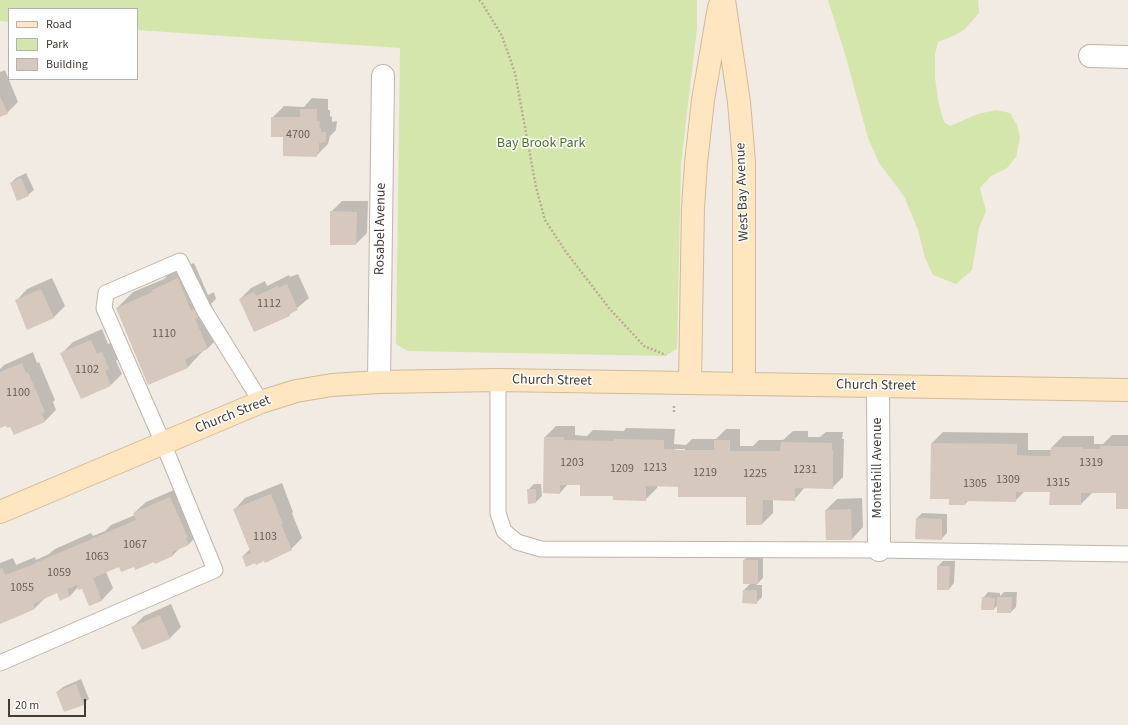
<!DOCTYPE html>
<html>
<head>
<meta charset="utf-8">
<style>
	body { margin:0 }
	#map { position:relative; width:1128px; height:725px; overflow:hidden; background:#f1ebe3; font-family:"Source Sans 3",sans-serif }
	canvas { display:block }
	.legend { position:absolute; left:8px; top:8px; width:130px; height:72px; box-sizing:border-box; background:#fff; border:1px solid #b4b1ae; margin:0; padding:5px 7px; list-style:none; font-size:12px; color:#433b34 }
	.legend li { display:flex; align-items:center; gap:8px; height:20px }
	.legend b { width:20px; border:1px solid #b4b1ae }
	.scale { position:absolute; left:8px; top:699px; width:78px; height:18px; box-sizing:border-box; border:2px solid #433b34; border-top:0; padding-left:5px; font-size:12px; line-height:14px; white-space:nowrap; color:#433b34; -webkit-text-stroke:3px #fff; paint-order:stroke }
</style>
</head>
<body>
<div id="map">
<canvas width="1128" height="725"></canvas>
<ul class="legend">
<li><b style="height:5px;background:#fee6c1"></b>Road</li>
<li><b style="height:11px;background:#d4e6ac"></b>Park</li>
<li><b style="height:11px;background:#d6c8bc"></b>Building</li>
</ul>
<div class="scale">20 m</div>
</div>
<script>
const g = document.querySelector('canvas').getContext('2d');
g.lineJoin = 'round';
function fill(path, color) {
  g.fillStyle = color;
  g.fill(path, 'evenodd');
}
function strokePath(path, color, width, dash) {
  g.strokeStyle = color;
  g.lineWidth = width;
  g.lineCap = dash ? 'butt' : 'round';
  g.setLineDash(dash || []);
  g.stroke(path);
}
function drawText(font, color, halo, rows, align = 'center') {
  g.font = font + ' "Source Sans 3",sans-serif';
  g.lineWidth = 3;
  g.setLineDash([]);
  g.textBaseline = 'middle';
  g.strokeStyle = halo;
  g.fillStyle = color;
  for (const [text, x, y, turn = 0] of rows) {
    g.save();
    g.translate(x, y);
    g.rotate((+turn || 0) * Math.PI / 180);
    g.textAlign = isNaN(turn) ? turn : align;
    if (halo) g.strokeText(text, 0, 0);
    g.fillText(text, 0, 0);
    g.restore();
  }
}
const green = new Path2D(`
	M 0,0 L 697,0 L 697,29 L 681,163 L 677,349 L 665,356 L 408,351 L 396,344 L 400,48 L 137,30 L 137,9 L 9,9 L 9,22 L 0,21 Z
	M 828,0 L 978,0 L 979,13 L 964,30 L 951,37 L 938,42 L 935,54 L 935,78 L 939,105 L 944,122 L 950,126 L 978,114 L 996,110 L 1010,113 L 1017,125 L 1020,138 L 1016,157 L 1006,169 L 991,176 L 980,188 L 986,211 L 979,228 L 972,270 L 956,284 L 933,275 L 925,258 L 918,230 L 904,196 L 879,163 L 868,138 L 845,54 Z`);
const shadow = new Path2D(`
	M 5,70 L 18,102 L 7,113 L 0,116 L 0,72 Z
	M 312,98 L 328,99 L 328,110 L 330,110 L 330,116 L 332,117 L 332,122 L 337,121 L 336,130 L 330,136 L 328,144 L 316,156 L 284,136 L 272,118 L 284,106 L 304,107 Z
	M 26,173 L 34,190 L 28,195 L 11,183 L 16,178 Z
	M 342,201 L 368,201 L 367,233 L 356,244 L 331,244 L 331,212 Z
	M 194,263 L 208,295 L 214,292 L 216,299 L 211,304 L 224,332 L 207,349 L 204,350 L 188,367 L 117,308 L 133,292 L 164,279 L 169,274 Z
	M 298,274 L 309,298 L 289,315 L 240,299 L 251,288 L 265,281 L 267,286 L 289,275 L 290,277 Z
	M 52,278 L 65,306 L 53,318 L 16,301 L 27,289 Z
	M 102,329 L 108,344 L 113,342 L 120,357 L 116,361 L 122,374 L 111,385 L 62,353 L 73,342 Z
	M 33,352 L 37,363 L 39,362 L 55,400 L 53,402 L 56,410 L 45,421 L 14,434 L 11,426 L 6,424 L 0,427 L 0,369 L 4,365 Z
	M 556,426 L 575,426 L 575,435 L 587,436 L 593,430 L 624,431 L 626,428 L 675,429 L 674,444 L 686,445 L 692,439 L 716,439 L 726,429 L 740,429 L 740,446 L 753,446 L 759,440 L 783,440 L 793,431 L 808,431 L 808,437 L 820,437 L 826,432 L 843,432 L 842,439 L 844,439 L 843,477 L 832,488 L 805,487 L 794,500 L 773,499 L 773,513 L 762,524 L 747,496 L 679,484 L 657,485 L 657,488 L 645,500 L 614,495 L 581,484 L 568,484 L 560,493 L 545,437 ZM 674,449 L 685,449 L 685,451 L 674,451 Z
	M 943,432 L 1028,433 L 1028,450 L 1052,450 L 1052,447 L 1063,436 L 1094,436 L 1094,444 L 1103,444 L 1112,435 L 1128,435 L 1128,508 L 1117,492 L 1092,493 L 1081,504 L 1051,491 L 1025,491 L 1015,501 L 969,500 L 965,504 L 950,498 L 932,443 Z
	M 282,483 L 293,512 L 292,513 L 302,538 L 291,549 L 243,556 L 250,549 L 234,510 L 245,498 Z
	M 534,484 L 541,484 L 542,496 L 536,502 L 528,490 Z
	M 181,487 L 200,533 L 189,544 L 181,547 L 173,555 L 134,566 L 120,566 L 106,572 L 113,588 L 102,600 L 90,605 L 82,587 L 78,587 L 70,596 L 61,599 L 57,592 L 46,597 L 35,608 L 0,623 L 0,563 L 13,558 L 16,565 L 35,557 L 36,560 L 49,554 L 55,549 L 91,533 L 93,536 L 105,531 L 111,525 L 135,515 L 134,513 L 146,502 Z
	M 862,498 L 863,527 L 852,539 L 827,539 L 826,510 L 837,499 Z
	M 922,513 L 947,514 L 947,533 L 941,539 L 916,519 Z
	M 750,555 L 763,555 L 763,578 L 756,585 L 762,585 L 762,597 L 756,603 L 744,590 L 751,583 L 744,560 Z
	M 943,561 L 955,561 L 954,583 L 949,589 L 938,566 Z
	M 988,592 L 1000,593 L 1000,596 L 1004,592 L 1017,592 L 1016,607 L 1011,612 L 998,605 L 994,609 L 983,598 Z
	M 171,604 L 181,627 L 170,638 L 142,649 L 133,627 L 144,616 Z
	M 81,679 L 89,699 L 83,704 L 57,692 L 63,687 Z`);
const building = new Path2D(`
	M 0,96 L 8,114 L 0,117 Z
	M 300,109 L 317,109 L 317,121 L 320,121 L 319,127 L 321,128 L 321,132 L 326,132 L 326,142 L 319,143 L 319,152 L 317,152 L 317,157 L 283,156 L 283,137 L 271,137 L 271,117 L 300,117 Z
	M 21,178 L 29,196 L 17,201 L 10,183 Z
	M 330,211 L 357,212 L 356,245 L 330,245 Z
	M 178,278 L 191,311 L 197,308 L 200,316 L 195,319 L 208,349 L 185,359 L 188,368 L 148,385 L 116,308 L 153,292 L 152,290 Z
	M 287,284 L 298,310 L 289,314 L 290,316 L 254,332 L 239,299 L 254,292 L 256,296 L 278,286 L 278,288 Z
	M 41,289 L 54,318 L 27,330 L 15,300 Z
	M 91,340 L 97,354 L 102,352 L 109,369 L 105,371 L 111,386 L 81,399 L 60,353 Z
	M 22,363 L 26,373 L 28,372 L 45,412 L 42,414 L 45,422 L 14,435 L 10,427 L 7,428 L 6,426 L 0,428 L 0,372 Z
	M 544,437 L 564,437 L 564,440 L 614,441 L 614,439 L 664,440 L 664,449 L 680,450 L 714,450 L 714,440 L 730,440 L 730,451 L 780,451 L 781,442 L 832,443 L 832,450 L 833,450 L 833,489 L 796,488 L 795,489 L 795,501 L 763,500 L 762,525 L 746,525 L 746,497 L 678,497 L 678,487 L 646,486 L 646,501 L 613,500 L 613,496 L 580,496 L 580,485 L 560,485 L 560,494 L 543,493 Z
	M 931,443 L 1017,444 L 1017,455 L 1034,456 L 1050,456 L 1051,447 L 1083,447 L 1083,449 L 1100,449 L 1100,446 L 1128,446 L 1128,509 L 1116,509 L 1116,493 L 1081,493 L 1081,505 L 1049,505 L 1050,492 L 1016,492 L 1016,502 L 965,501 L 965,505 L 949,505 L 949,499 L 930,499 Z
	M 527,489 L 536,489 L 536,503 L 528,504 Z
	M 271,494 L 283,524 L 281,524 L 292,550 L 265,563 L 264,561 L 256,565 L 255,563 L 246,567 L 242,556 L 251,553 L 233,509 Z
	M 170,497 L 188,538 L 186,538 L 189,545 L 172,552 L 173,556 L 155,564 L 154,562 L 135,570 L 134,567 L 121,572 L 119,567 L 93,578 L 102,601 L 89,606 L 82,589 L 78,590 L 77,585 L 67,589 L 70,596 L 60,601 L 57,593 L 33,604 L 35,609 L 0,624 L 0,569 L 2,568 L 5,575 L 24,568 L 136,520 L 133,513 Z
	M 851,509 L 852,540 L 826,540 L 825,510 Z
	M 916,518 L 942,519 L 942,540 L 915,539 Z
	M 743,560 L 758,560 L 758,584 L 743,584 Z
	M 937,566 L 950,566 L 949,590 L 937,590 Z
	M 743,590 L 757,590 L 757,604 L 742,603 Z
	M 982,597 L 995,598 L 994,610 L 981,610 Z
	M 997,597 L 1012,597 L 1011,613 L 997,613 Z
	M 160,615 L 170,639 L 142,650 L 131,627 Z
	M 76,684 L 84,705 L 64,712 L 56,692 Z`);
const path = new Path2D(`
	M 479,0 L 482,3 L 502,36 L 515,73 L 536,187 L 545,220 L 566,252 L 609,308 L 644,346 L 666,355
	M 674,406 L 674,412`);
const lane = new Path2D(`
	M 498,380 L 498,513 L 504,531 L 517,542 L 541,549 L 879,550 L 1128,554
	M 0,663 L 215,570 L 163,443 L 104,308 L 106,293 L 180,261 L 204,310 L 261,402`);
const street = new Path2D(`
	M 1090,56 L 1128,57
	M 379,382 L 383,76
	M 878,386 L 879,550`);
const secondary = new Path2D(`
	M 724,0 L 739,102 L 744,162 L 744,384
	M 690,383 L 693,208 L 696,163 L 703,100 L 719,7
	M 0,512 L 261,402 L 296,391 L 332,385 L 379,382 L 498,380 L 1128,390`);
const numberNames = [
	["4700",298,135],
	["1112",269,304],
	["1110",164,334],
	["1102",87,370],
	["1100",18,393],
	["1203",572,463],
	["1319",1091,463],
	["1213",655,468],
	["1209",622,469],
	["1231",805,470],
	["1219",705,473],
	["1225",755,474],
	["1309",1008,480],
	["1315",1058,483],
	["1305",975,484],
	["1103",265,537],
	["1067",135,545],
	["1063",97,557],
	["1059",59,573],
	["1055",22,588]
];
const parkNames = [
	["Bay Brook Park",541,144]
];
const streetNames = [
	["West Bay Avenue",743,192,-92],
	["Rosabel Avenue",381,229,-89],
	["Church Street",552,381,1],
	["Church Street",876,386,1],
	["Church Street",233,415,-22],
	["Montehill Avenue",878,468,-90]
];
fill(green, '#d4e6ac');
fill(shadow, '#0003');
fill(building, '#d6c8bc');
strokePath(lane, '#bfb4a9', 17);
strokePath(street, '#bfb4a9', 24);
strokePath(secondary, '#d4ba95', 24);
strokePath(path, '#beab97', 2.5, [2, 2]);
strokePath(lane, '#fff', 15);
strokePath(street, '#fff', 22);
strokePath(secondary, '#fee6c1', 22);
drawText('12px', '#685e56', null, numberNames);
drawText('14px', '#507328', '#fff', parkNames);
drawText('14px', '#433b34', '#fff', streetNames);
</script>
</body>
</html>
